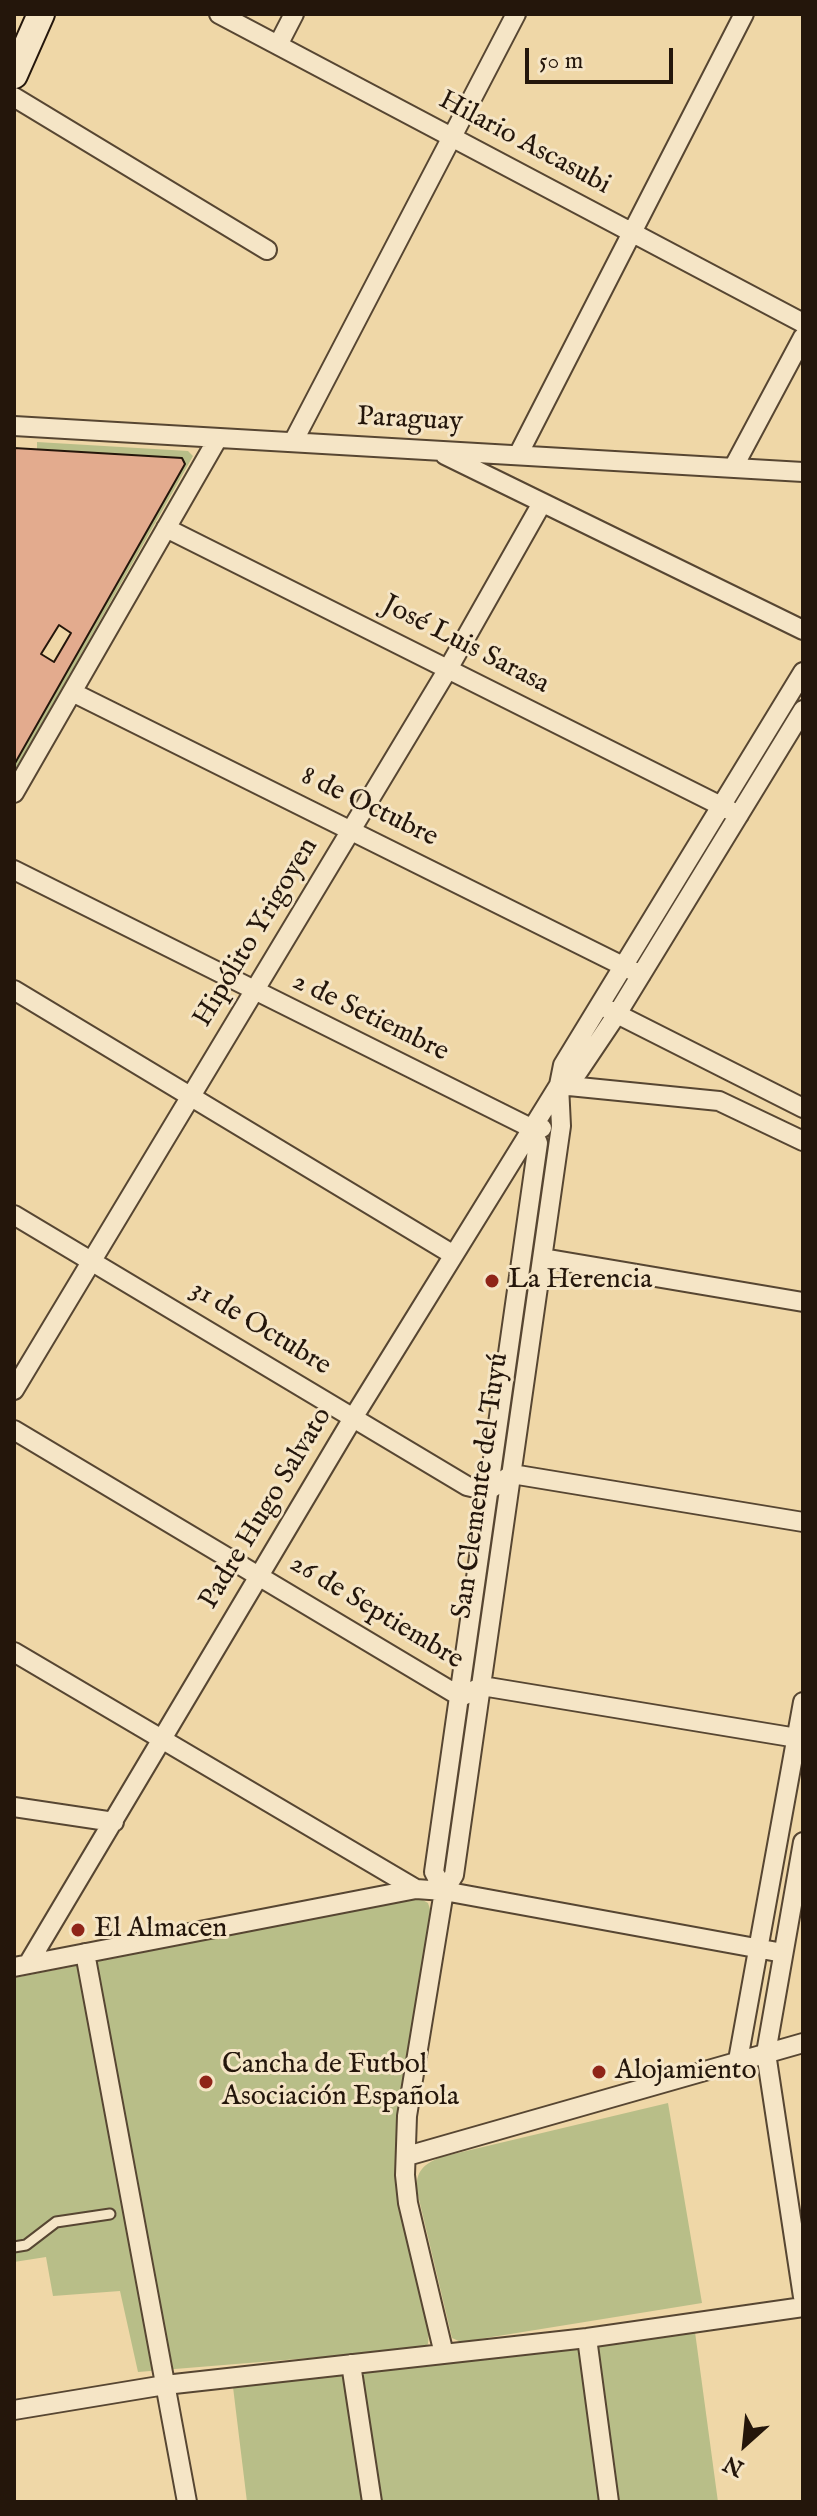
<!DOCTYPE html>
<html>
<head>
<meta charset="utf-8">
<style>
	body { margin:0 }
	#map { position:relative; width:817px; height:2516px; overflow:hidden; background:#efd7a7; font-family:"IM FELL English",serif }
	canvas { display:block }
	.frame { position:absolute; inset:0; border:16px solid #24160b; pointer-events:none }
	.north { position:absolute; left:705px; top:2404px; width:80px; height:80px; -webkit-text-stroke:6px #f5e5c6; paint-order:stroke; rotate:207deg; font-size:22px; font-weight:700; line-height:32px; text-align:center; color:#24160b }
	.north::after { content:''; display:block; margin:auto; width:28px; height:36px; background:#24160b; clip-path:polygon(50% 0,100% 100%,50% 72%,0 100%) }
	.scale { position:absolute; left:525px; top:48px; width:148px; height:36px; box-sizing:border-box; border:4px solid #24160b; border-top:0; padding-left:10px; font-size:24px; line-height:28px; white-space:nowrap; color:#24160b; -webkit-text-stroke:6px #f5e5c6; paint-order:stroke }
</style>
</head>
<body>
<div id="map">
<canvas width="817" height="2516"></canvas>
<div class="frame"></div>
<div class="north">N</div>
<div class="scale">50 m</div>
</div>
<script>
const g = document.querySelector('canvas').getContext('2d');
g.lineJoin = 'round';
function fill(path, color) {
  g.fillStyle = color;
  g.fill(path, 'evenodd');
}
function strokePath(path, color, width, dash) {
  g.strokeStyle = color;
  g.lineWidth = width;
  g.lineCap = dash ? 'butt' : 'round';
  g.setLineDash(dash || []);
  g.stroke(path);
}
function drawText(font, color, halo, rows, align = 'center') {
  g.font = font + ' "IM FELL English",serif';
  g.lineWidth = 6;
  g.setLineDash([]);
  g.textBaseline = 'middle';
  g.strokeStyle = halo;
  g.fillStyle = color;
  for (const [text, x, y, turn = 0] of rows) {
    g.save();
    g.translate(x, y);
    g.rotate((+turn || 0) * Math.PI / 180);
    g.textAlign = isNaN(turn) ? turn : align;
    if (halo) g.strokeText(text, 0, 0);
    g.fillText(text, 0, 0);
    g.restore();
  }
}
const green = new Path2D(`
	M 37,442 L 188,451 L 193,456 L 14,773 L 14,765 L 185,464 L 182,458 L 37,449 Z
	M 419,1898 L 428,1903 L 431,1912 L 396,2147 L 398,2199 L 429,2332 L 428,2344 L 420,2349 L 138,2372 L 120,2291 L 53,2296 L 46,2257 L 14,2262 L 14,1978 Z
	M 668,2103 L 702,2303 L 461,2342 L 452,2338 L 417,2191 C 415,2171 424,2164 441,2157 Z
	M 695,2332 L 718,2502 L 247,2502 L 233,2387 Z`);
const building = new Path2D(`
	M 14,448 L 182,458 L 185,464 L 14,765 Z
	M 59,625 L 71,633 L 54,662 L 41,654 Z`);
const service = new Path2D(`
	M 14,2247 L 26,2245 L 56,2222 L 110,2214`);
const minor = new Path2D(`
	M 219,14 L 803,323
	M 278,45 L 294,14
	M 14,97 L 267,250
	M 14,426 L 803,472
	M 293,442 L 516,14
	M 445,455 L 803,630
	M 518,455 L 744,14
	M 733,468 L 803,337
	M 166,528 L 739,815
	M 72,692 L 641,975
	M 14,793 L 218,438
	M 14,870 L 531,1128 L 542,1128
	M 14,990 L 452,1254
	M 609,1010 L 803,1108
	M 559,1085 L 578,1072 L 617,1014 L 803,710
	M 559,1085 L 719,1101 L 803,1141
	M 14,1215 L 467,1486 L 488,1491 L 512,1474 L 803,1522
	M 543,1258 L 803,1302
	M 14,1390 L 448,669 L 542,503
	M 14,1430 L 461,1697 L 482,1686 L 803,1739
	M 14,1652 L 416,1889
	M 14,1807 L 114,1822
	M 803,1842 L 766,2053 L 803,2297
	M 444,1891 L 434,1872 L 538,1143 L 531,1128
	M 85,1953 L 187,2502
	M 28,1964 L 353,1418 L 559,1085 L 563,1065 L 803,672
	M 14,1967 L 416,1889 L 444,1891 L 783,1953
	M 738,2060 L 803,1702
	M 407,2156 L 803,2043
	M 587,2338 L 609,2502
	M 444,2354 L 408,2203 L 405,2175 L 407,2116 L 444,1891 L 454,1875 L 561,1126 L 559,1085
	M 351,2364 L 372,2502
	M 14,2410 L 165,2385 L 587,2338 L 803,2307`);
const secondary = new Path2D(`
	M 14,75 L 41,14`);
const markers = [
	[492,1281,8,"#8f2418"],
	[78,1930,8,"#8f2418"],
	[599,2072,8,"#8f2418"],
	[206,2082,8,"#8f2418"]
];
const streetNames = [
	["Hilario Ascasubi",524,144,28],
	["Paraguay",410,421,3],
	["José Luis Sarasa",465,646,27],
	["8 de Octubre",369,808,26],
	["Hipólito Yrigoyen",257,933,-59],
	["2 de Setiembre",370,1018,26],
	["31 de Octubre",260,1329,31],
	["San Clemente del Tuyú",482,1486,-82],
	["Padre Hugo Salvato",267,1509,-59],
	["26 de Septiembre",376,1613,31]
];
const poiNames = [
	["La Herencia",508,1281],
	["El Almacen",94,1930],
	["Cancha de Futbol",222,2066],
	["Asociación Española",222,2098],
	["Alojamiento",615,2072]
];
fill(green, '#b8be88');
fill(building, '#e3ab8e');
strokePath(building, '#24160b', 2);
strokePath(service, '#574632', 13);
strokePath(minor, '#574632', 22);
strokePath(secondary, '#24160b', 30);
strokePath(service, '#f5e5c6', 9);
strokePath(minor, '#f5e5c6', 18);
strokePath(secondary, '#f5e5c6', 26);
for (const [x, y, r, color] of markers) {
  const dot = new Path2D();
  dot.arc(x, y, r, 0, 2 * Math.PI);
  g.fillStyle = color;
  g.fill(dot);
  strokePath(dot, '#f5e5c6', 3);
}
drawText('28px', '#24160b', '#f5e5c6', streetNames);
drawText('28px', '#24160b', '#f5e5c6', poiNames, 'left');
</script>
</body>
</html>
